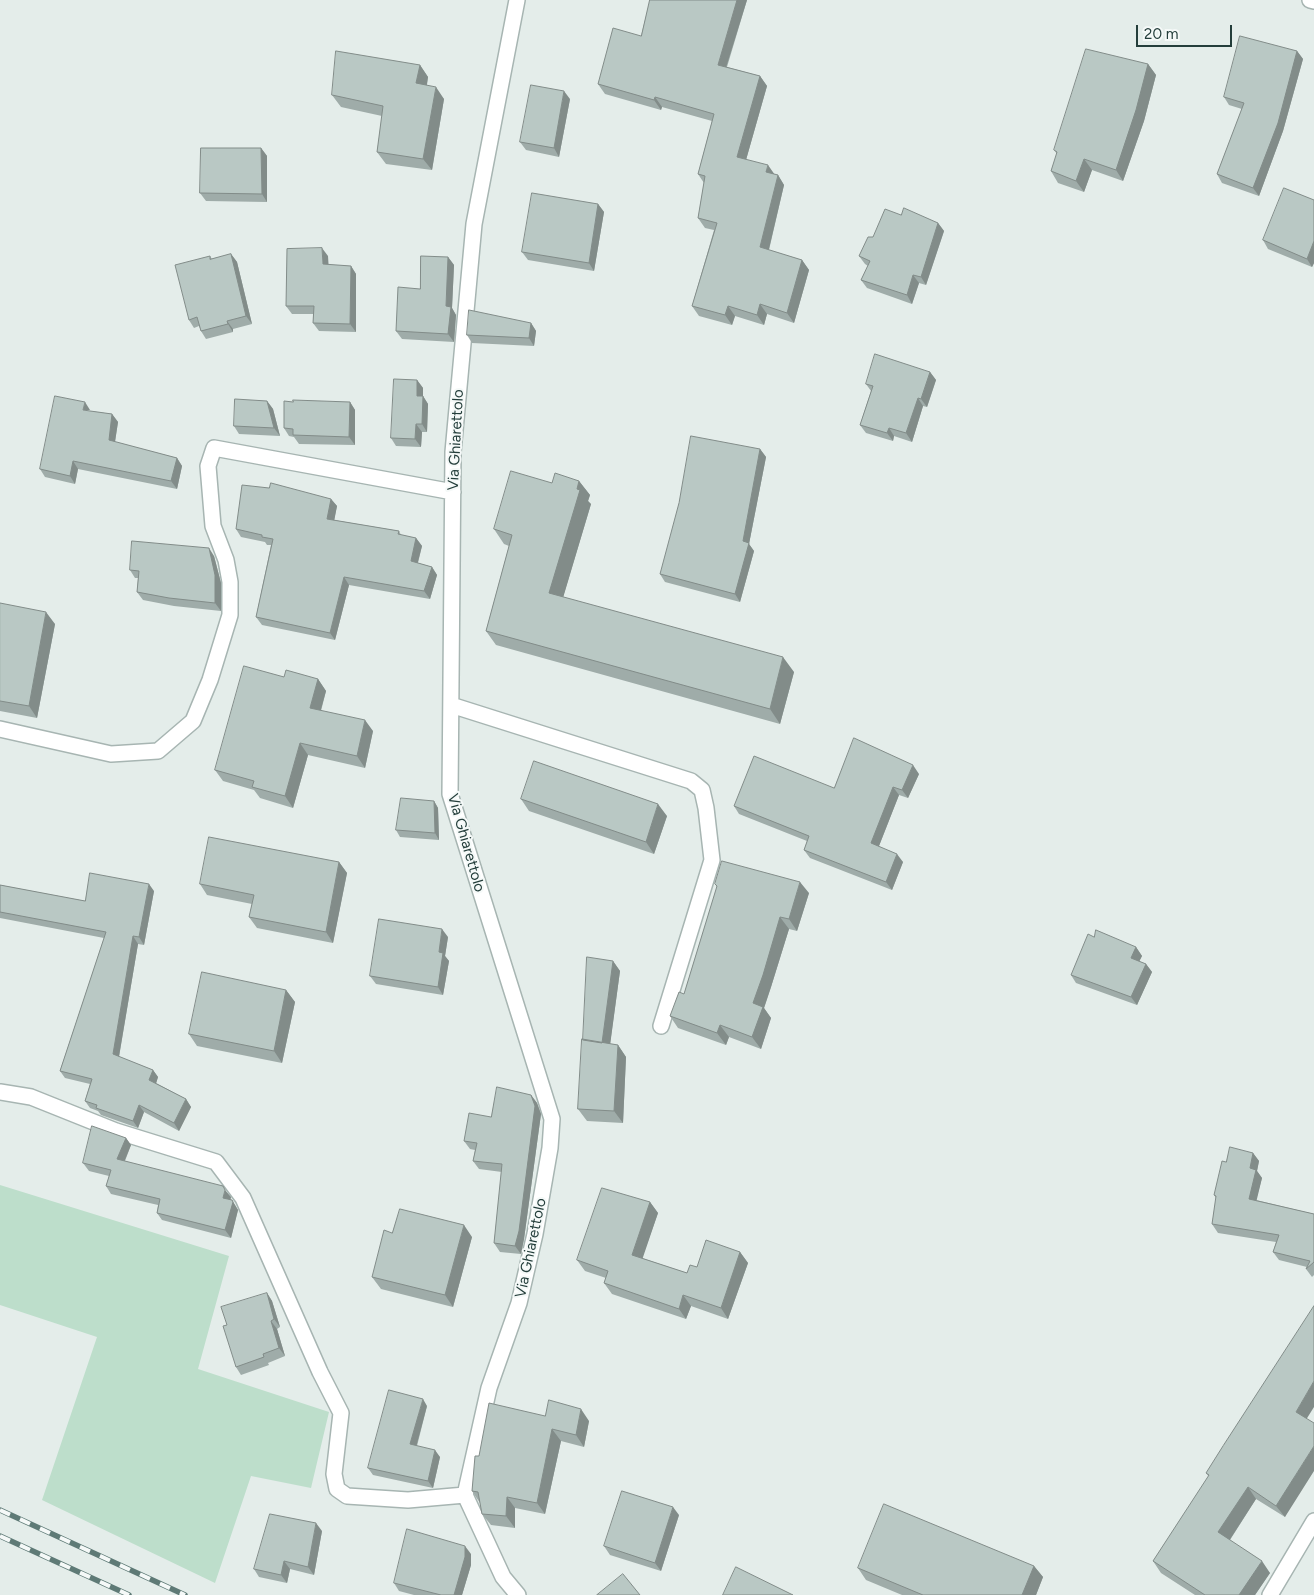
<!DOCTYPE html>
<html>
<head>
<meta charset="utf-8">
<style>
	body { margin:0 }
	#map { position:relative; width:1314px; height:1595px; overflow:hidden; background:#e4edea; font-family:Figtree,sans-serif }
	canvas { display:block }
	.scale { position:absolute; left:1136px; top:25px; width:96px; height:22px; box-sizing:border-box; border:2px solid #243e3b; border-top:0; padding-left:6px; font-size:15px; line-height:18px; white-space:nowrap; color:#243e3b; -webkit-text-stroke:4px #f5f9f8; paint-order:stroke }
</style>
</head>
<body>
<div id="map">
<canvas width="1314" height="1595"></canvas>
<div class="scale">20 m</div>
</div>
<script>
const g = document.querySelector('canvas').getContext('2d');
g.lineJoin = 'round';
function fill(path, color) {
  g.fillStyle = color;
  g.fill(path, 'evenodd');
}
function strokePath(path, color, width, dash) {
  g.strokeStyle = color;
  g.lineWidth = width;
  g.lineCap = dash ? 'butt' : 'round';
  g.setLineDash(dash || []);
  g.stroke(path);
}
function drawText(font, color, halo, rows, align = 'center') {
  g.font = font + ' Figtree,sans-serif';
  g.lineWidth = 4;
  g.setLineDash([]);
  g.textBaseline = 'middle';
  g.strokeStyle = halo;
  g.fillStyle = color;
  for (const [text, x, y, turn = 0] of rows) {
    g.save();
    g.translate(x, y);
    g.rotate((+turn || 0) * Math.PI / 180);
    g.textAlign = isNaN(turn) ? turn : align;
    if (halo) g.strokeText(text, 0, 0);
    g.fillText(text, 0, 0);
    g.restore();
  }
}
const green = new Path2D(`
	M 0,1185 L 229,1256 L 198,1369 L 329,1412 L 311,1488 L 251,1476 L 215,1583 L 42,1500 L 97,1337 L 0,1305 Z`);
const street = new Path2D(`
	M 517,0 L 474,224 L 453,452 L 450,794 L 552,1119 L 550,1148 L 535,1234 L 519,1303 L 489,1388 L 465,1495 L 503,1577 L 518,1595
	M 1310,0 L 1314,1
	M 451,705 L 691,781 L 702,790 L 706,808 L 712,860 L 661,1026
	M 0,729 L 111,754 L 158,751 L 193,721 L 210,680 L 230,615 L 230,582 L 226,560 L 213,526 L 208,466 L 214,448 L 453,492
	M 0,1092 L 31,1097 L 116,1131 L 216,1162 L 243,1198 L 320,1372 L 341,1413 L 334,1474 L 337,1489 L 347,1496 L 408,1500 L 465,1495
	M 1270,1595 L 1314,1521`);
const rail = new Path2D(`
	M 0,1510 L 185,1595
	M 0,1536 L 129,1595`);
const wall = new Path2D(`
	M 650,0 L 747,0 L 727,67 L 760,76 L 767,86 L 746,160 L 774,174 L 778,175 L 784,185 L 769,250 L 802,260 L 809,270 L 794,323 L 767,314 L 764,325 L 735,316 L 732,325 L 699,316 L 692,306 L 714,230 L 705,228 L 698,218 L 704,183 L 698,174 L 712,121 L 662,107 L 661,110 L 605,94 L 598,84 L 641,36 Z
	M 1297,51 L 1303,59 L 1283,131 L 1259,196 L 1222,183 L 1217,174 L 1242,109 L 1229,105 L 1224,97 Z
	M 1148,64 L 1156,75 L 1144,121 L 1123,181 L 1092,170 L 1084,192 L 1058,183 L 1051,171 L 1057,154 L 1054,150 Z
	M 420,65 L 428,77 L 427,85 L 444,99 L 432,170 L 386,164 L 377,152 L 382,116 L 341,107 L 332,95 Z
	M 570,99 L 559,157 L 526,150 L 520,142 Z
	M 261,148 L 267,156 L 267,202 L 206,201 L 200,193 Z
	M 1314,200 L 1314,263 L 1312,267 L 1268,249 L 1263,240 Z
	M 598,204 L 604,212 L 594,271 L 528,260 L 522,252 Z
	M 901,215 L 938,223 L 944,231 L 926,285 L 919,283 L 912,304 L 867,288 L 861,280 L 868,266 L 865,264 L 859,256 L 873,237 Z
	M 231,254 L 237,262 L 252,324 L 233,329 L 233,332 L 206,339 L 201,331 L 199,326 L 194,328 L 189,320 L 210,256 L 212,259 Z
	M 328,256 L 328,265 L 351,266 L 356,274 L 356,332 L 319,331 L 313,323 L 313,314 L 292,314 L 286,306 Z
	M 448,257 L 454,265 L 452,308 L 456,315 L 454,342 L 402,339 L 396,331 L 420,289 Z
	M 531,323 L 536,331 L 534,346 L 472,343 L 467,335 Z
	M 930,372 L 936,380 L 927,407 L 923,406 L 912,442 L 894,436 L 893,441 L 866,433 L 860,425 L 871,391 L 866,384 Z
	M 417,380 L 423,388 L 423,396 L 428,404 L 427,432 L 422,432 L 421,447 L 396,446 L 391,438 Z
	M 267,401 L 273,409 L 280,436 L 239,434 L 234,426 Z
	M 350,402 L 355,410 L 355,445 L 299,444 L 294,437 L 289,436 L 284,428 Z
	M 90,411 L 112,414 L 118,422 L 115,442 L 177,458 L 182,466 L 177,489 L 78,469 L 75,484 L 45,477 L 40,469 Z
	M 760,449 L 766,457 L 749,544 L 754,551 L 740,602 L 665,582 L 660,574 Z
	M 579,481 L 590,495 L 588,501 L 591,504 L 563,597 L 794,672 L 780,724 L 496,645 L 486,631 L 509,546 L 504,544 L 494,529 L 552,483 Z
	M 331,499 L 337,506 L 334,520 L 399,531 L 401,535 L 416,538 L 422,546 L 418,563 L 432,567 L 437,575 L 430,599 L 349,585 L 335,640 L 262,625 L 256,617 L 271,545 L 267,545 L 265,542 L 241,537 L 236,529 Z
	M 214,556 L 221,583 L 221,611 L 174,606 L 143,600 L 137,592 L 138,578 L 135,578 L 130,570 Z
	M 0,603 L 55,624 L 37,718 L 0,711 Z
	M 284,677 L 318,679 L 326,691 L 321,711 L 373,731 L 365,768 L 308,755 L 293,808 L 260,798 L 254,790 L 223,781 L 215,770 Z
	M 919,774 L 908,798 L 899,795 L 879,846 L 903,862 L 892,890 L 810,858 L 804,850 L 807,841 L 739,814 L 734,806 Z
	M 521,799 L 667,816 L 654,854 L 529,811 Z
	M 434,801 L 438,808 L 439,840 L 400,837 L 396,830 Z
	M 339,862 L 347,873 L 333,943 L 257,928 L 249,917 L 252,904 L 207,895 L 200,884 Z
	M 715,884 L 809,893 L 797,931 L 789,929 L 771,987 L 764,1008 L 771,1018 L 761,1049 L 729,1037 L 726,1045 L 678,1028 L 670,1016 L 684,994 L 717,887 Z
	M 0,885 L 85,901 L 154,891 L 144,945 L 138,944 L 119,1057 L 153,1070 L 158,1077 L 156,1083 L 186,1099 L 191,1107 L 179,1131 L 144,1112 L 138,1128 L 101,1115 L 98,1111 L 90,1108 L 85,1101 L 90,1084 L 65,1078 L 60,1071 L 104,938 L 0,918 Z
	M 448,937 L 445,956 L 449,961 L 443,995 L 376,984 L 370,976 Z
	M 1094,937 L 1136,947 L 1142,956 L 1139,961 L 1146,964 L 1152,972 L 1137,1005 L 1076,983 L 1071,975 Z
	M 613,961 L 620,971 L 610,1044 L 618,1045 L 626,1057 L 623,1123 L 587,1121 L 578,1109 L 583,1040 Z
	M 286,990 L 295,1002 L 282,1063 L 197,1046 L 189,1034 Z
	M 531,1095 L 537,1103 L 541,1114 L 524,1239 L 521,1254 L 500,1252 L 494,1243 L 502,1172 L 479,1169 L 473,1161 L 475,1150 L 470,1149 L 464,1141 L 491,1117 Z
	M 126,1138 L 131,1145 L 125,1161 L 231,1197 L 230,1200 L 232,1200 L 238,1210 L 231,1238 L 162,1220 L 157,1213 L 158,1205 L 111,1194 L 106,1186 L 109,1176 L 89,1171 L 83,1163 Z
	M 1253,1153 L 1259,1161 L 1257,1171 L 1262,1178 L 1256,1200 L 1314,1214 L 1314,1275 L 1312,1277 L 1306,1269 L 1307,1267 L 1279,1260 L 1273,1252 L 1276,1242 L 1218,1233 L 1212,1224 L 1216,1198 L 1214,1195 L 1226,1162 Z
	M 650,1202 L 658,1213 L 642,1258 L 687,1273 L 697,1267 L 740,1252 L 748,1263 L 728,1319 L 691,1306 L 686,1319 L 612,1294 L 604,1283 L 606,1278 L 585,1271 L 577,1260 Z
	M 392,1233 L 472,1237 L 453,1307 L 381,1289 L 372,1277 Z
	M 267,1293 L 272,1301 L 280,1327 L 277,1329 L 285,1356 L 268,1363 L 269,1365 L 241,1375 L 236,1367 L 227,1325 Z
	M 427,1406 L 417,1446 L 440,1457 L 433,1488 L 373,1475 L 368,1468 Z
	M 545,1416 L 589,1421 L 584,1447 L 561,1441 L 545,1514 L 515,1508 L 515,1528 L 491,1525 L 482,1514 L 480,1503 L 472,1491 L 479,1456 Z
	M 1307,1419 L 1285,1517 L 1256,1499 L 1230,1540 L 1270,1573 L 1255,1595 L 1195,1595 L 1161,1573 L 1153,1561 L 1209,1477 L 1206,1473 Z
	M 679,1515 L 661,1571 L 610,1555 L 604,1546 Z
	M 322,1531 L 314,1575 L 290,1569 L 287,1583 L 259,1577 L 254,1569 Z
	M 471,1554 L 471,1565 L 462,1595 L 414,1595 L 399,1591 L 394,1583 Z
	M 1034,1566 L 1043,1577 L 1036,1595 L 902,1595 L 866,1580 L 858,1568 Z`);
const shadedWall = new Path2D(`
	M 737,0 L 747,0 L 724,74 L 718,65 Z
	M 1297,51 L 1303,59 L 1283,131 L 1259,196 L 1253,188 Z
	M 1148,64 L 1156,75 L 1144,121 L 1123,181 L 1116,170 Z
	M 420,65 L 428,77 L 425,95 L 416,83 Z
	M 760,76 L 767,86 L 744,167 L 737,157 Z
	M 436,87 L 444,99 L 432,170 L 423,159 Z
	M 564,91 L 570,99 L 559,157 L 554,148 Z
	M 655,97 L 662,107 L 661,110 L 654,100 Z
	M 261,148 L 267,156 L 267,202 L 262,194 Z
	M 1084,159 L 1092,170 L 1084,192 L 1076,181 Z
	M 768,165 L 775,175 L 766,172 Z
	M 778,175 L 784,185 L 767,257 L 760,247 Z
	M 598,204 L 604,212 L 594,271 L 589,263 Z
	M 938,223 L 944,231 L 926,285 L 921,277 Z
	M 1314,241 L 1314,263 L 1312,267 L 1307,259 Z
	M 322,248 L 328,256 L 329,272 L 323,264 Z
	M 231,254 L 237,262 L 252,324 L 246,316 Z
	M 448,257 L 454,265 L 452,308 L 456,315 L 454,342 L 448,334 L 446,306 Z
	M 802,260 L 809,270 L 794,323 L 787,313 Z
	M 351,266 L 356,274 L 356,332 L 350,324 Z
	M 913,275 L 919,283 L 912,304 L 907,295 Z
	M 760,304 L 767,314 L 764,325 L 757,315 Z
	M 728,306 L 735,316 L 732,325 L 725,315 Z
	M 227,321 L 233,329 L 233,332 L 228,324 Z
	M 531,323 L 536,331 L 534,346 L 529,338 Z
	M 930,372 L 936,380 L 927,407 L 921,399 Z
	M 417,380 L 423,388 L 423,396 L 428,404 L 427,432 L 422,424 L 417,396 Z
	M 918,398 L 923,406 L 912,442 L 906,433 Z
	M 267,401 L 273,409 L 280,436 L 274,428 Z
	M 85,402 L 90,410 L 83,410 Z
	M 350,402 L 355,410 L 355,445 L 349,437 Z
	M 112,414 L 118,422 L 114,448 L 109,440 Z
	M 416,424 L 422,432 L 421,447 L 415,439 Z
	M 889,428 L 894,436 L 893,441 L 887,433 Z
	M 760,449 L 766,457 L 749,544 L 754,551 L 740,602 L 735,594 L 743,541 Z
	M 177,458 L 182,466 L 177,489 L 171,481 Z
	M 73,461 L 78,469 L 75,484 L 70,476 Z
	M 579,481 L 590,495 L 588,501 L 591,504 L 560,608 L 549,593 Z
	M 331,499 L 337,506 L 333,527 L 327,519 Z
	M 416,538 L 422,546 L 416,569 L 411,561 Z
	M 209,548 L 214,556 L 221,583 L 221,611 L 215,603 Z
	M 432,567 L 437,575 L 430,599 L 424,591 Z
	M 344,577 L 349,585 L 335,640 L 330,633 Z
	M 46,612 L 55,624 L 37,718 L 29,706 Z
	M 783,657 L 794,672 L 780,724 L 770,709 Z
	M 318,679 L 326,691 L 318,720 L 310,708 Z
	M 365,720 L 373,731 L 365,768 L 357,756 Z
	M 300,743 L 308,755 L 293,808 L 285,796 Z
	M 913,765 L 919,774 L 908,798 L 902,790 Z
	M 893,787 L 899,795 L 877,851 L 871,843 Z
	M 434,801 L 438,808 L 439,840 L 435,833 Z
	M 658,804 L 667,816 L 654,854 L 646,842 Z
	M 897,854 L 903,862 L 892,890 L 886,882 Z
	M 339,862 L 347,873 L 333,943 L 326,932 Z
	M 800,882 L 809,893 L 797,931 L 789,919 Z
	M 149,884 L 154,891 L 144,945 L 139,937 Z
	M 780,917 L 789,929 L 771,987 L 764,1008 L 771,1018 L 761,1049 L 752,1037 L 753,1003 Z
	M 442,929 L 448,937 L 445,956 L 449,961 L 443,995 L 438,987 L 439,952 Z
	M 133,936 L 138,944 L 118,1062 L 113,1054 Z
	M 1136,947 L 1142,956 L 1137,966 L 1131,958 Z
	M 613,961 L 620,971 L 609,1053 L 602,1043 Z
	M 1146,964 L 1152,972 L 1137,1005 L 1131,997 Z
	M 286,990 L 295,1002 L 282,1063 L 274,1051 Z
	M 720,1025 L 729,1037 L 726,1045 L 717,1033 Z
	M 618,1045 L 626,1057 L 623,1123 L 614,1111 Z
	M 153,1070 L 158,1077 L 155,1087 L 149,1080 Z
	M 531,1095 L 537,1103 L 541,1114 L 524,1239 L 521,1254 L 515,1246 Z
	M 186,1099 L 191,1107 L 179,1131 L 174,1123 Z
	M 139,1105 L 144,1112 L 138,1128 L 133,1121 Z
	M 126,1138 L 131,1145 L 122,1167 L 117,1159 Z
	M 1253,1153 L 1259,1161 L 1257,1171 L 1262,1178 L 1255,1207 L 1249,1199 L 1250,1168 Z
	M 225,1190 L 231,1197 L 229,1206 L 223,1198 Z
	M 232,1200 L 238,1210 L 231,1238 L 225,1230 Z
	M 650,1202 L 658,1213 L 640,1266 L 632,1255 Z
	M 464,1225 L 472,1237 L 453,1307 L 445,1295 Z
	M 740,1252 L 748,1263 L 728,1319 L 721,1308 Z
	M 267,1293 L 272,1301 L 280,1327 L 274,1319 Z
	M 683,1295 L 691,1306 L 686,1319 L 679,1309 Z
	M 271,1321 L 277,1329 L 285,1356 L 279,1348 Z
	M 1314,1381 L 1314,1407 L 1304,1423 L 1296,1412 Z
	M 423,1399 L 427,1406 L 415,1451 L 410,1444 Z
	M 581,1409 L 589,1421 L 584,1447 L 576,1435 Z
	M 552,1429 L 561,1441 L 545,1514 L 537,1503 Z
	M 1314,1446 L 1314,1471 L 1285,1517 L 1276,1506 Z
	M 435,1450 L 440,1457 L 433,1488 L 428,1481 Z
	M 1248,1487 L 1256,1499 L 1227,1544 L 1218,1532 Z
	M 507,1497 L 515,1508 L 515,1528 L 506,1516 Z
	M 673,1507 L 679,1515 L 661,1571 L 655,1563 Z
	M 316,1523 L 322,1531 L 314,1575 L 308,1567 Z
	M 465,1546 L 471,1554 L 471,1565 L 462,1595 L 454,1595 Z
	M 284,1561 L 290,1569 L 287,1583 L 281,1575 Z
	M 1262,1561 L 1270,1573 L 1255,1595 L 1239,1595 Z
	M 1034,1566 L 1043,1577 L 1036,1595 L 1022,1595 Z`);
const building = new Path2D(`
	M 650,0 L 737,0 L 718,65 L 760,76 L 737,157 L 768,165 L 766,172 L 778,175 L 760,247 L 802,260 L 787,313 L 760,304 L 757,315 L 728,306 L 725,315 L 692,306 L 717,223 L 698,218 L 705,176 L 698,174 L 714,114 L 655,97 L 654,100 L 598,84 L 613,28 L 641,36 Z
	M 1240,36 L 1297,51 L 1278,123 L 1253,188 L 1217,174 L 1244,103 L 1224,97 Z
	M 1086,49 L 1148,64 L 1136,110 L 1116,170 L 1084,159 L 1076,181 L 1051,171 L 1057,152 L 1054,150 Z
	M 336,51 L 420,65 L 416,83 L 436,87 L 423,159 L 377,152 L 383,106 L 332,95 Z
	M 531,85 L 564,91 L 554,148 L 520,142 Z
	M 201,148 L 261,148 L 262,194 L 200,193 Z
	M 1284,188 L 1314,200 L 1314,241 L 1307,259 L 1263,240 Z
	M 532,193 L 598,204 L 589,263 L 522,252 Z
	M 904,208 L 938,223 L 921,277 L 913,275 L 907,295 L 861,280 L 870,261 L 859,256 L 868,237 L 873,237 L 885,209 L 901,215 Z
	M 322,248 L 323,264 L 351,266 L 350,324 L 313,323 L 314,306 L 286,306 L 287,249 Z
	M 231,254 L 246,316 L 227,321 L 228,324 L 201,331 L 197,317 L 189,320 L 175,265 L 210,256 L 210,259 Z
	M 421,256 L 448,257 L 446,306 L 451,307 L 448,334 L 396,331 L 398,287 L 420,289 Z
	M 469,310 L 531,323 L 529,338 L 467,335 Z
	M 875,354 L 930,372 L 921,399 L 918,398 L 906,433 L 889,428 L 887,433 L 860,425 L 873,386 L 866,384 Z
	M 394,379 L 417,380 L 417,396 L 423,396 L 422,424 L 416,424 L 415,439 L 391,438 Z
	M 55,396 L 85,402 L 83,410 L 112,414 L 109,440 L 177,458 L 171,481 L 73,461 L 70,476 L 40,469 Z
	M 235,399 L 267,401 L 274,428 L 234,426 Z
	M 293,400 L 350,402 L 349,437 L 293,435 L 293,429 L 284,428 L 284,401 L 293,402 Z
	M 691,436 L 760,449 L 743,541 L 749,543 L 735,594 L 660,574 L 679,503 Z
	M 511,471 L 552,483 L 555,473 L 579,481 L 577,489 L 580,490 L 549,593 L 783,657 L 770,709 L 486,631 L 512,535 L 494,529 Z
	M 271,483 L 331,499 L 327,519 L 399,531 L 398,534 L 416,538 L 411,561 L 432,567 L 424,591 L 344,577 L 330,633 L 256,617 L 273,539 L 262,537 L 262,535 L 236,529 L 242,485 L 269,488 Z
	M 132,541 L 209,548 L 215,575 L 215,603 L 169,598 L 137,592 L 139,571 L 130,570 Z
	M 0,603 L 46,612 L 29,706 L 0,701 Z
	M 244,666 L 284,677 L 286,670 L 318,679 L 310,708 L 365,720 L 357,756 L 300,743 L 285,796 L 252,787 L 254,781 L 215,770 Z
	M 854,738 L 913,765 L 902,790 L 893,787 L 871,843 L 897,854 L 886,882 L 804,850 L 809,836 L 734,806 L 754,756 L 834,788 Z
	M 534,761 L 658,804 L 646,842 L 521,799 Z
	M 401,798 L 434,801 L 435,833 L 396,830 Z
	M 209,837 L 339,862 L 326,932 L 249,917 L 254,895 L 200,884 Z
	M 722,861 L 800,882 L 789,919 L 780,917 L 763,975 L 753,1003 L 763,1007 L 752,1037 L 720,1025 L 717,1033 L 670,1016 L 679,992 L 684,994 L 717,886 L 715,884 Z
	M 90,873 L 149,884 L 139,937 L 133,936 L 113,1054 L 153,1070 L 149,1080 L 186,1099 L 174,1123 L 139,1105 L 133,1121 L 96,1108 L 97,1105 L 85,1101 L 92,1079 L 60,1071 L 106,932 L 0,912 L 0,885 L 85,901 Z
	M 379,919 L 442,929 L 439,952 L 443,953 L 438,987 L 370,976 Z
	M 1096,930 L 1136,947 L 1131,958 L 1146,964 L 1131,997 L 1071,975 L 1088,934 L 1094,937 Z
	M 587,957 L 613,961 L 602,1043 L 583,1040 Z
	M 202,972 L 286,990 L 274,1051 L 189,1034 Z
	M 582,1039 L 618,1045 L 614,1111 L 578,1109 Z
	M 497,1087 L 531,1095 L 535,1106 L 519,1231 L 515,1246 L 494,1243 L 502,1164 L 473,1161 L 477,1143 L 464,1141 L 469,1113 L 491,1117 Z
	M 92,1126 L 126,1138 L 117,1159 L 223,1186 L 225,1190 L 223,1198 L 232,1200 L 233,1202 L 225,1230 L 157,1213 L 160,1199 L 106,1186 L 111,1170 L 83,1163 Z
	M 1230,1147 L 1253,1153 L 1250,1168 L 1256,1170 L 1249,1199 L 1314,1214 L 1314,1262 L 1306,1269 L 1310,1261 L 1273,1252 L 1279,1235 L 1212,1224 L 1216,1196 L 1214,1195 L 1222,1161 L 1226,1162 Z
	M 602,1188 L 650,1202 L 632,1255 L 687,1273 L 690,1265 L 697,1267 L 706,1240 L 740,1252 L 721,1308 L 683,1295 L 679,1309 L 604,1283 L 608,1271 L 577,1260 Z
	M 400,1209 L 464,1225 L 445,1295 L 372,1277 L 384,1230 L 392,1233 Z
	M 267,1293 L 274,1319 L 271,1321 L 279,1348 L 263,1354 L 264,1357 L 236,1367 L 223,1326 L 227,1325 L 221,1307 Z
	M 1314,1306 L 1314,1381 L 1296,1412 L 1314,1423 L 1314,1446 L 1276,1506 L 1248,1487 L 1218,1532 L 1262,1561 L 1239,1595 L 1205,1595 L 1153,1561 L 1209,1475 L 1206,1473 L 1223,1446 Z
	M 389,1390 L 423,1399 L 410,1444 L 435,1450 L 428,1481 L 368,1468 Z
	M 549,1400 L 581,1409 L 576,1435 L 552,1429 L 537,1503 L 507,1497 L 506,1516 L 482,1514 L 478,1492 L 472,1491 L 475,1456 L 479,1456 L 489,1403 L 545,1416 Z
	M 622,1491 L 673,1507 L 655,1563 L 604,1546 Z
	M 884,1504 L 1034,1566 L 1022,1595 L 923,1595 L 858,1568 Z
	M 270,1514 L 316,1523 L 308,1567 L 284,1561 L 281,1575 L 254,1569 Z
	M 407,1529 L 465,1546 L 465,1557 L 454,1595 L 441,1595 L 394,1583 Z
	M 736,1567 L 793,1595 L 723,1595 Z
	M 623,1574 L 640,1595 L 597,1595 Z`);
const streetNames = [
	["Via Ghiarettolo",456,440,-87],
	["Via Ghiarettolo",466,843,74],
	["Via Ghiarettolo",531,1248,-78]
];
fill(green, '#bddecb');
strokePath(street, '#a7b5b2', 18);
strokePath(street, '#fff', 15);
strokePath(rail, '#5e7a76', 5.5);
strokePath(rail, '#f5f9f8', 4, [11]);
fill(wall, '#9faca9');
fill(shadedWall, '#828c89');
fill(building, '#b9c8c4');
strokePath(building, '#828c89', 1);
drawText('15px', '#243e3b', '#f5f9f8', streetNames);
</script>
</body>
</html>
